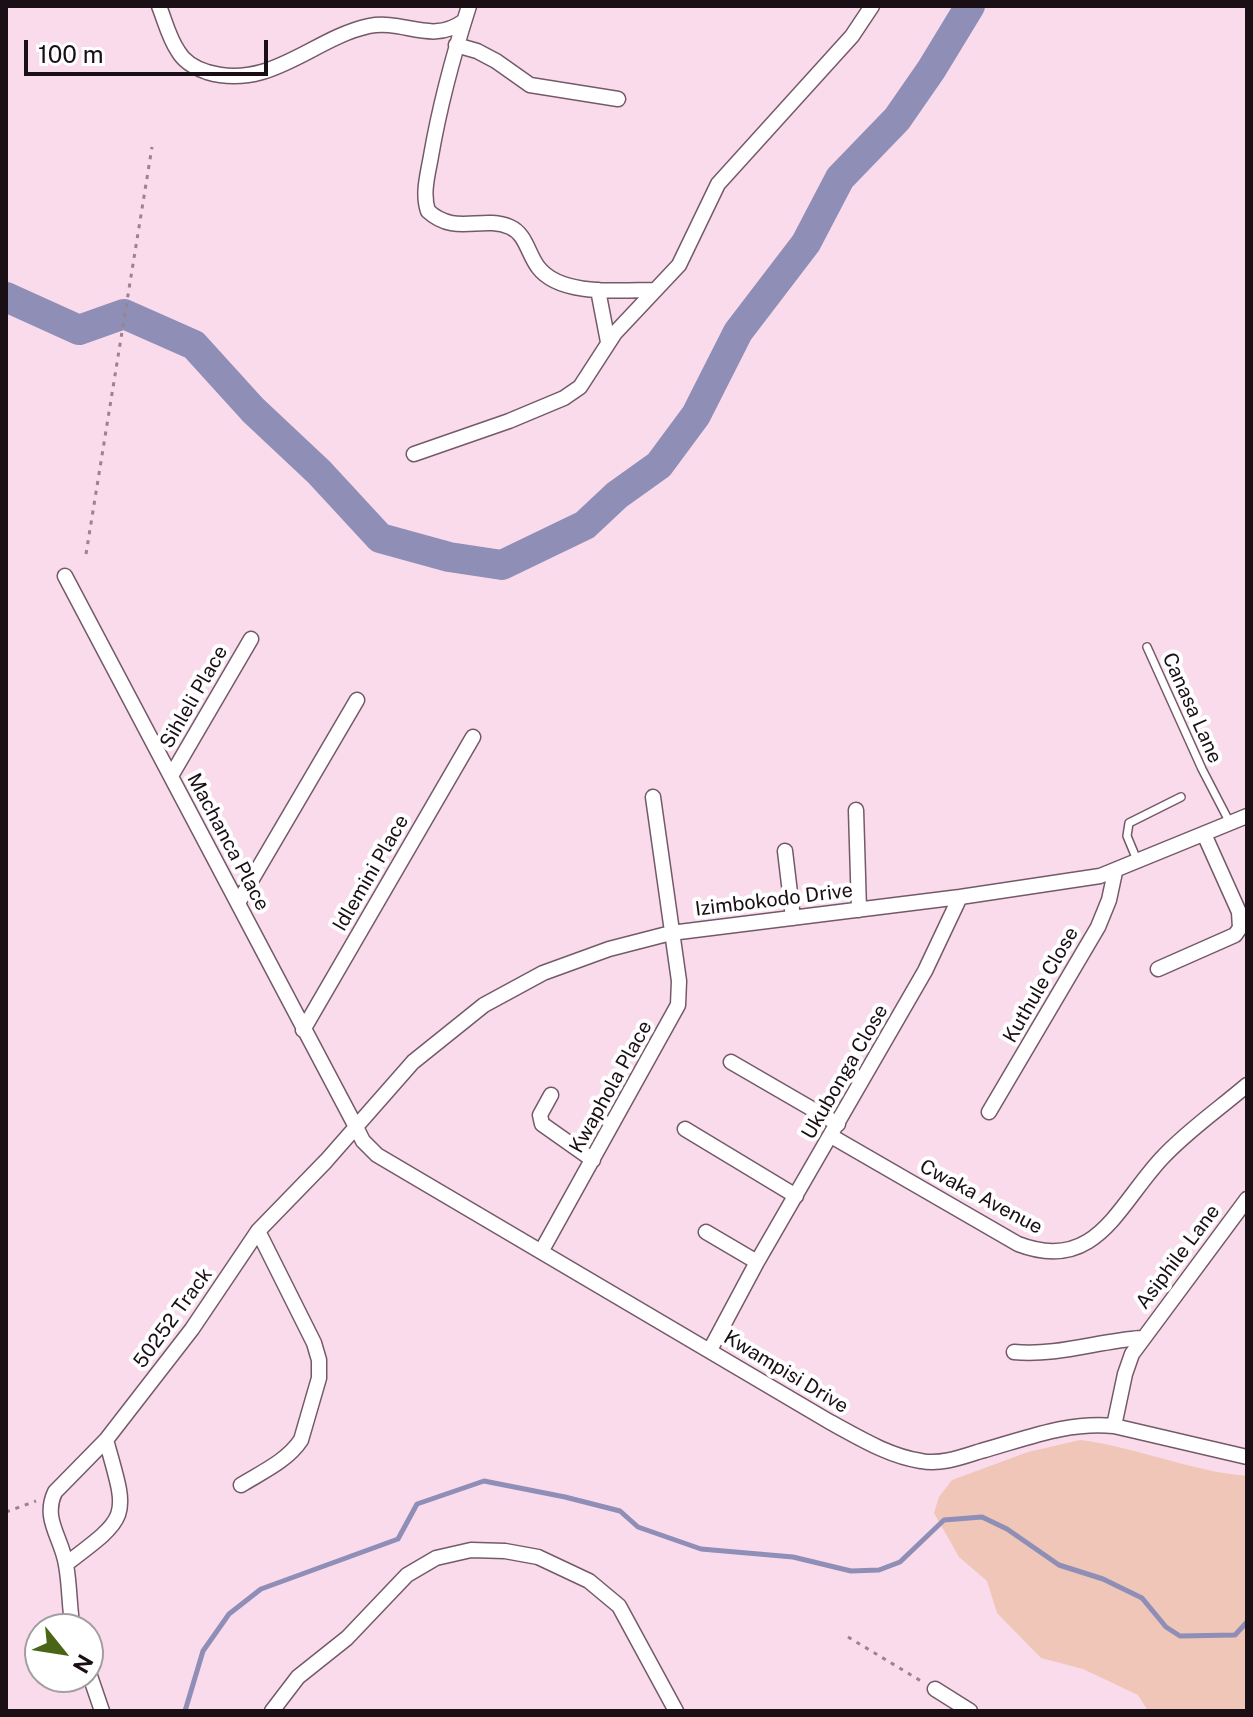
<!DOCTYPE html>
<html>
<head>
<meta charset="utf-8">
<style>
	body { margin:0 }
	#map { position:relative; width:1253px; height:1717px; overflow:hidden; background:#fadbec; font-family:"Public Sans",sans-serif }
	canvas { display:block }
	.frame { position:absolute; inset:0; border:8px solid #190f15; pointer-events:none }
	.north { position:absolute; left:24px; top:1613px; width:80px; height:80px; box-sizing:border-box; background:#fff; border:2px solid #a39fa1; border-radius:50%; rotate:120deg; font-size:22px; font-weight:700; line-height:32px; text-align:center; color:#190f15 }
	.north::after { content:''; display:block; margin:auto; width:28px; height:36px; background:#4a6516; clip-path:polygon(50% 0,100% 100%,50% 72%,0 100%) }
	.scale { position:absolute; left:24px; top:40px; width:244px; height:36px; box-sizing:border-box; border:4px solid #190f15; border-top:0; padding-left:10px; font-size:24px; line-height:28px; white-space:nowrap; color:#190f15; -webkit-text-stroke:6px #fff; paint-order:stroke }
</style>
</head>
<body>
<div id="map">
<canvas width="1253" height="1717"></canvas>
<div class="frame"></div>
<div class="north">N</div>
<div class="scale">100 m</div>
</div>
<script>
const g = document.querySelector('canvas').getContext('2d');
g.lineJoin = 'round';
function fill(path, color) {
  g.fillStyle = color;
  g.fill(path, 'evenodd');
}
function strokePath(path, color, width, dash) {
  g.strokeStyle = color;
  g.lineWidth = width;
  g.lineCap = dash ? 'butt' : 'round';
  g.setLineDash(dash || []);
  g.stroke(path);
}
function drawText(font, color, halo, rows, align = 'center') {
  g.font = font + ' "Public Sans",sans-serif';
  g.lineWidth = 8;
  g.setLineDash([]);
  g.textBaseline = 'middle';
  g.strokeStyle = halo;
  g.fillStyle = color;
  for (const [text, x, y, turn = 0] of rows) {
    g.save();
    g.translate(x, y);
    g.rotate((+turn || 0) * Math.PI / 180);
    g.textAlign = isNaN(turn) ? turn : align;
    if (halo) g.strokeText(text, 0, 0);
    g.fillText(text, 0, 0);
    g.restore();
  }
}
const green = new Path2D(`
	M 1080,1440 C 1137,1447 1189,1471 1247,1476 L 1247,1711 L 1148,1711 L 1138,1695 L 1083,1669 L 1041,1658 L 997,1613 L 987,1581 L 959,1557 L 934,1513 L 939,1497 L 952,1480 L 1028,1452 Z`);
const stream = new Path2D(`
	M 185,1711 L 203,1651 L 229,1614 L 261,1589 L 398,1539 L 417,1504 L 484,1481 L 565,1497 L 620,1511 L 638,1527 L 701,1549 L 793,1557 L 851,1571 L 879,1570 L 900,1562 L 944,1520 L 982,1517 L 1007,1529 L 1059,1565 L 1103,1579 L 1142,1598 L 1166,1627 L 1180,1636 L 1235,1635 L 1247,1622`);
const river = new Path2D(`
	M 6,297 L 79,330 L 124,314 L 194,345 L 253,410 L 319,472 L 380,538 L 449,557 L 502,565 L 585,525 L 617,495 L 659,465 L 696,415 L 738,332 L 806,243 L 840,178 L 897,119 L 931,70 L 970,6`);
const path = new Path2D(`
	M 86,554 L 152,147
	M 6,1512 L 36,1501
	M 848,1637 L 921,1681`);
const lane = new Path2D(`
	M 1147,647 L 1202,769 L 1230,823
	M 1137,860 L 1127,836 L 1129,823 L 1181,797`);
const street = new Path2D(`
	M 159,6 C 165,21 169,38 178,51 C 184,62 195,68 207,72 C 270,91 313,38 369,26 C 404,19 431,45 464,21
	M 469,6 C 453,56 440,104 431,156 C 428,174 422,193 428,211 C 455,236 482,215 510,227 C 526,234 528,254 538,267 C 560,297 622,290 655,290
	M 456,45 L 477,51 L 496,61 L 530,85 L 618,99
	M 598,290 L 608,342
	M 414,454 L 509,421 L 564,398 L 580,387 L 615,333 L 679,265 L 718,184 L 852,36 L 872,6
	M 65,576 L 356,1127 L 363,1141 L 377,1155 L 830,1422 C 858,1437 888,1456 921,1461 C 941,1465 962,1457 981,1451 C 1025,1439 1068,1421 1114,1426 L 1247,1457
	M 171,776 L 251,639
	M 856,810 L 859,910
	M 785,851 L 793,918
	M 238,903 L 357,700
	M 1158,969 L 1235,935 L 1240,928 L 1239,912 L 1204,834
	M 303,1030 L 473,737
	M 731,1062 L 838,1124
	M 551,1095 L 540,1115 L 542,1124 L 593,1160
	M 989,1112 L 1098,927 L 1109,900 L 1115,872
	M 685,1129 L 796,1196
	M 831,1136 L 1018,1244 C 1096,1274 1118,1205 1162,1158 C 1187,1131 1219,1109 1247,1085
	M 706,1232 L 757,1262
	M 542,1250 L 678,1005 L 679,981 L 653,797
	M 710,1350 L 757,1262 L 925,971 L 960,897
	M 1014,1352 C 1058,1356 1098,1341 1141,1338
	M 1114,1426 L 1125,1374 L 1132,1354 L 1247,1199
	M 241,1485 C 262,1472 287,1461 301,1440 L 319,1378 L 319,1360 L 314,1343 L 258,1231
	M 66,1564 C 131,1515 128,1518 106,1440
	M 73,1629 C 69,1608 70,1586 66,1565 C 62,1538 42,1519 55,1492 L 106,1440 L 192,1329 L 258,1231 L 326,1161 L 413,1062 L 484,1005 L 543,973 L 609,949 L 671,933 L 960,897 L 1100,876 L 1247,816
	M 88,1670 L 102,1711
	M 935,1689 L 970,1711
	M 272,1711 L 298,1677 L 347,1638 L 407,1575 L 436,1558 L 471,1550 L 505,1551 L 538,1557 L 589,1581 L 619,1606 L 676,1711`);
const streetNames = [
	["Sihleli Place",194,697,-60],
	["Canasa Lane",1192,708,66],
	["Machanca Place",228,842,62],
	["Idlemini Place",371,873,-60],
	["Izimbokodo Drive",774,900,-7],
	["Kuthule Close",1041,985,-60],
	["Ukubonga Close",845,1072,-60],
	["Kwaphola Place",611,1087,-61],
	["Cwaka Avenue",981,1197,28],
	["Asiphile Lane",1178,1257,-53],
	["50252 Track",173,1318,-54],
	["Kwampisi Drive",786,1372,31]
];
fill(green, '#efc6b7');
strokePath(stream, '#8f8eb7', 5);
strokePath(river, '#8f8eb7', 30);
strokePath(lane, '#745a69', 10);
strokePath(street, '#745a69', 17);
strokePath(path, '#99838f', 3, [4, 6]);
strokePath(lane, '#fff', 7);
strokePath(street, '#fff', 14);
drawText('20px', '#190f15', '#fff', streetNames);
</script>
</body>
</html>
